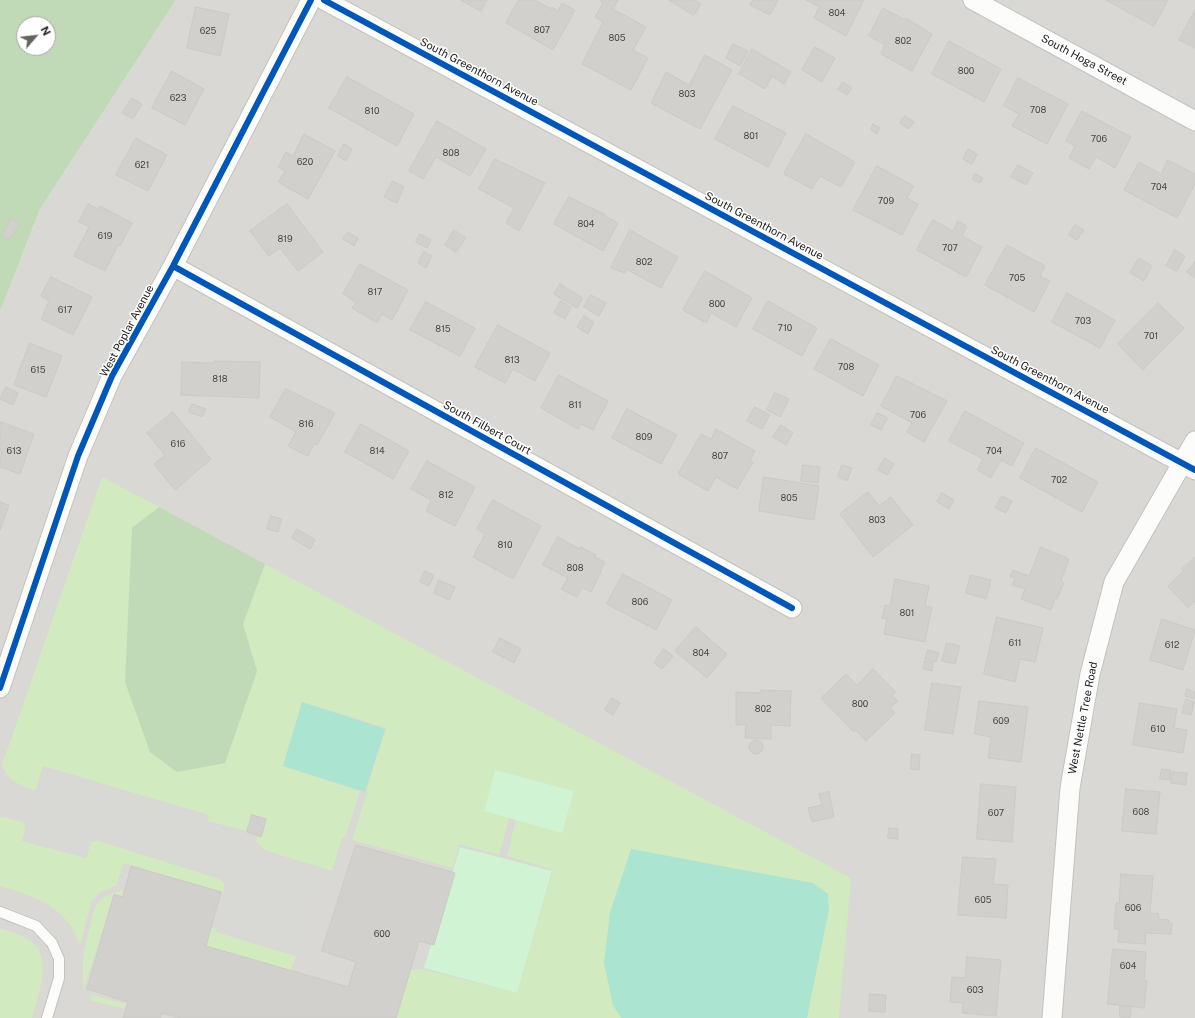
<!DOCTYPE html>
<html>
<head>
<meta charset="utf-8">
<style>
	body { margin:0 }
	#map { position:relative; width:1195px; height:1018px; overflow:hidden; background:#eae9e3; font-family:"Public Sans",sans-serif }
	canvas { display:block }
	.north { position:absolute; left:16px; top:16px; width:40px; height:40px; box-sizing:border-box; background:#fff; border:1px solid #a4a4a4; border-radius:50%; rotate:62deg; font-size:11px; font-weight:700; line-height:16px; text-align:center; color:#1b1b1b }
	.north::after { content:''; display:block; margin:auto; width:14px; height:18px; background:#636361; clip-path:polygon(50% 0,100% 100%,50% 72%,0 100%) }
</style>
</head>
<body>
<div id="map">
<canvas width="1195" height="1018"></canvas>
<div class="north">N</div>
</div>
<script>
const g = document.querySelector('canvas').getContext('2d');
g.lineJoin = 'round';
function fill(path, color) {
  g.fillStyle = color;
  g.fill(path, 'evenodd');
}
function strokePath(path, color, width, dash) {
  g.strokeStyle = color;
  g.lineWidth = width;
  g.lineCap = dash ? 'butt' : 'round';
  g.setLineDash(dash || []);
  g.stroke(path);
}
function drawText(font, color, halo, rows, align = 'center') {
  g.font = font + ' "Public Sans",sans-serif';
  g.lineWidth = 3;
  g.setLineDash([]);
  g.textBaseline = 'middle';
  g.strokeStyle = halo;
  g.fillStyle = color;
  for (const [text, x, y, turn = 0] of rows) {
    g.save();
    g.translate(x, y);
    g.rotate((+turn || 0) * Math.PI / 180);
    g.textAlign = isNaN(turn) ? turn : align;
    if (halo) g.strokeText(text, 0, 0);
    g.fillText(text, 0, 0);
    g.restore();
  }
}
const residential = new Path2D(`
	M 176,0 L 1195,0 L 1195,1018 L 0,1018 L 0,312 L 40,209 Z`);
const grass = new Path2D(`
	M 102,477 L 159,507 L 132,528 L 150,752 L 177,772 L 225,763 L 257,671 L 243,624 L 265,564 L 851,878 L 839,1018 L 397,1018 L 411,970 L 422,969 L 517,993 L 553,870 L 507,856 L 516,820 L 562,833 L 484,811 L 509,818 L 499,855 L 459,844 L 453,868 L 352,840 L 367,792 L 366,791 L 386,728 L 302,702 L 283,766 L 360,791 L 345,838 L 342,837 L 332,871 L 264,850 L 256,841 L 257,837 L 262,837 L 267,819 L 252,814 L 246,831 L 208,821 L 209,815 L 43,766 L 37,788 L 35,790 C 20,786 7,780 2,765 Z
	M 2,817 L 23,822 L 25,825 L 23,841 L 86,858 L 91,842 L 96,840 L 99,841 L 217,878 L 222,881 L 225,885 L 224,892 L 124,863 L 116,886 L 101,892 L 92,900 L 81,942 L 79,943 C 76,937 74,930 69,924 C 53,901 26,894 0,886 L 0,818 Z
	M 122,890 L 122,896 L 114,895 L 83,991 L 83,956 L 94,909 L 100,900 L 104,897 Z
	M 212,927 L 218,929 L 217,932 L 296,956 L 291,971 L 206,946 Z
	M 0,929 C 8,931 16,933 24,937 C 56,952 39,993 32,1018 L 0,1018 Z
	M 92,995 L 126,1004 L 124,1009 L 90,1000 Z`);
const forest = new Path2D(`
	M 0,0 L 176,0 L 40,209 L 0,312 ZM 24,24 L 48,24 L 48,48 L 24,48 Z
	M 159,507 L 265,564 L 243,624 L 257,671 L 225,763 L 177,772 L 150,752 L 125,682 L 132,528 Z`);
const park = new Path2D(`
	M 495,770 L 574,791 L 562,833 L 484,811 Z
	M 460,847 L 552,871 L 517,993 L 424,968 Z`);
const pitch = new Path2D(`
	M 302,702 L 385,729 L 365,792 L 283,766 Z
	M 631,849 L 813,883 L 828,894 L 829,909 L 807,1018 L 621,1018 L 613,1005 L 604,963 L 610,912 Z`);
const parking = new Path2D(`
	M 41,772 L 146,805 L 246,834 L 242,853 L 318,875 L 296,956 L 216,932 L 225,885 L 222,881 L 217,878 L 99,841 L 96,840 L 91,842 L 86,858 L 22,841 Z`);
const building = new Path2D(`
	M 461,0 L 487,0 L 481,11 Z
	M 519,0 L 535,0 L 551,9 L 552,7 L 558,11 L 562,3 L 575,10 L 553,50 L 506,23 Z
	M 602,0 L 618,0 L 613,9 L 646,27 L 633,50 L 648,58 L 631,90 L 582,64 L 603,22 L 595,17 L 603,3 L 601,2 Z
	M 669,0 L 694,0 L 701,4 L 694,15 Z
	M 753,0 L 778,0 L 770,15 L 750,5 Z
	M 806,0 L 864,0 L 846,36 L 814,18 L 819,7 Z
	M 1106,0 L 1168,0 L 1154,26 Z
	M 196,7 L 229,14 L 220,56 L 187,48 Z
	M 883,8 L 905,20 L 906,18 L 932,34 L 912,71 L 881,54 L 885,45 L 869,36 Z
	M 1195,10 L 1195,48 L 1179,40 Z
	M 949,41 L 1001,69 L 984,102 L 932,74 Z
	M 733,44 L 748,51 L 740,66 L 726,58 Z
	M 815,47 L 835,58 L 822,82 L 802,70 Z
	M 752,49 L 791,72 L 784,84 L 772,76 L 765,89 L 739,74 Z
	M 705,55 L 732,70 L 700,129 L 651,103 L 666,72 L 689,85 Z
	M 172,71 L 204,89 L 185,125 L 152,108 Z
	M 347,77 L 414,114 L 397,146 L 329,108 Z
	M 1018,78 L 1068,104 L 1047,144 L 1012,126 L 1019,114 L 1004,106 Z
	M 843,82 L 852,88 L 847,95 L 838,89 Z
	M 132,98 L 142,104 L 133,119 L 122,113 Z
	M 733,106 L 786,133 L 768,167 L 715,139 Z
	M 1082,111 L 1131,137 L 1115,168 L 1096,157 L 1089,169 L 1069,158 L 1075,146 L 1066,141 Z
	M 905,116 L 914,122 L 908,129 L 900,123 Z
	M 437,121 L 486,149 L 470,176 L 436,157 L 423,179 L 409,171 Z
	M 873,124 L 880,128 L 877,134 L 871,130 Z
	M 304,134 L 335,151 L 308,199 L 278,182 L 285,171 L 278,167 L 286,152 L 293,156 Z
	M 806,134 L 855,162 L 841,187 L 820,176 L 812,189 L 784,174 Z
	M 136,138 L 167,155 L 148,191 L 116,175 Z
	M 344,144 L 352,149 L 346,161 L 338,156 Z
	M 968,149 L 977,154 L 972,164 L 963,159 Z
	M 495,159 L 545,183 L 519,231 L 506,223 L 514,208 L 479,189 Z
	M 1168,160 L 1195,174 L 1195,184 L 1177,218 L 1124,190 L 1139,162 L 1161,174 Z
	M 1018,165 L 1033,173 L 1026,185 L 1011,177 Z
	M 877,166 L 914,186 L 907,198 L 918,204 L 902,235 L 853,210 Z
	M 975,174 L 983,178 L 980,183 L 973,180 Z
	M 393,181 L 404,187 L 397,203 L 384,197 Z
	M 569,197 L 606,215 L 605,216 L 618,223 L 603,251 L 554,224 Z
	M 88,204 L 98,209 L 100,206 L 132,223 L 120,246 L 118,245 L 105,271 L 74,256 L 89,227 L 79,222 Z
	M 287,204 L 323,252 L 298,271 L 280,248 L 269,256 L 250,231 Z
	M 11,218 L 20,223 L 10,240 L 2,236 Z
	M 933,220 L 953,231 L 958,221 L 967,226 L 962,236 L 982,247 L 966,277 L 917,250 Z
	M 1075,225 L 1084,230 L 1077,240 L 1069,235 Z
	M 454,230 L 466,238 L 456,252 L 445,245 Z
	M 630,230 L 678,257 L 661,288 L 626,269 L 625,273 L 611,268 Z
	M 348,232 L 358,238 L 354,246 L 343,239 Z
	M 420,234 L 431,240 L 427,248 L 416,242 Z
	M 1007,245 L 1045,266 L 1040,276 L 1050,281 L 1034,312 L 985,285 Z
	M 1175,250 L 1185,256 L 1177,271 L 1166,266 Z
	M 424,252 L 432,256 L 426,268 L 418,263 Z
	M 1139,258 L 1152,266 L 1144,281 L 1130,273 Z
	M 1195,262 L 1195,278 L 1187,272 Z
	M 360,264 L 408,290 L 392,320 L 382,314 L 377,323 L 352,308 L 356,302 L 343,294 Z
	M 705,271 L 752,298 L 736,327 L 711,313 L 706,323 L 683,310 Z
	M 51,277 L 92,297 L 73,335 L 41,319 L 49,301 L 41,296 Z
	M 560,284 L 583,298 L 577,308 L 554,294 Z
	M 1067,293 L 1115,320 L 1100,348 L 1052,322 Z
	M 591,295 L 606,303 L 599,316 L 584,307 Z
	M 561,301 L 571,307 L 565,319 L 554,313 Z
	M 768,301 L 817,328 L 802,356 L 753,329 Z
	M 426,302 L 475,328 L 460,356 L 410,330 Z
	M 1158,303 L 1184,328 L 1143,370 L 1118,344 Z
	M 584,316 L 594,322 L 588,334 L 577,327 Z
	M 498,325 L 550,353 L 535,381 L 513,369 L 505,383 L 475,367 Z
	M 831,339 L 879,365 L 863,396 L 814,369 Z
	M 30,343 L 62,356 L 46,397 L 14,385 Z
	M 214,361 L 260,362 L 259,398 L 181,395 L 182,362 L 214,363 Z
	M 559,375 L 608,401 L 593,430 L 581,424 L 578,429 L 541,408 Z
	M 897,376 L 947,401 L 924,442 L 907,432 L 912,423 L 881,406 Z
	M 6,387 L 18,393 L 13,405 L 0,399 Z
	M 286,389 L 335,413 L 317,445 L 314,444 L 308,456 L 288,446 L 296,432 L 270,417 Z
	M 775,393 L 789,399 L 780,417 L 767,410 Z
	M 192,404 L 206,409 L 202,417 L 189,412 Z
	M 755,407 L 770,415 L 762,429 L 747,421 Z
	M 627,409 L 677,435 L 661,464 L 612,438 Z
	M 965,411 L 1024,443 L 1012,466 L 1001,460 L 991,478 L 977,470 L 983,459 L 949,441 Z
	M 173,412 L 211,459 L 175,490 L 154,464 L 165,455 L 147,433 Z
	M 877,413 L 888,418 L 881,430 L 871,425 Z
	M 1,422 L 34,434 L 20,474 L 0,467 L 0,427 Z
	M 361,424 L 409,451 L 393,479 L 345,452 Z
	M 781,425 L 793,433 L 786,445 L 773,437 Z
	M 716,429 L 755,451 L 750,460 L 753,462 L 737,489 L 716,477 L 708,491 L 678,474 L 701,434 L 711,439 Z
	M 1036,448 L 1098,482 L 1082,512 L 1020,478 Z
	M 885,458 L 894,464 L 887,475 L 878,470 Z
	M 427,461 L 475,487 L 455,526 L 426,511 L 431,500 L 411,489 Z
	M 803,465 L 820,467 L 818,483 L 801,481 Z
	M 842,465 L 852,468 L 847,481 L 838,477 Z
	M 764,477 L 819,486 L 814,520 L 759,511 Z
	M 868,492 L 879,506 L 891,497 L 913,525 L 873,557 L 840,514 Z
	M 942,493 L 954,500 L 949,509 L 937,502 Z
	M 1002,496 L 1012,501 L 1006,513 L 995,508 Z
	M 493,500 L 541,526 L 513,579 L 473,557 L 485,534 L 477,529 Z
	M 0,502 L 9,505 L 0,530 Z
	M 271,516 L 282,519 L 278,532 L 267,529 Z
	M 297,529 L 315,540 L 310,549 L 292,538 Z
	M 558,537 L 580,549 L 581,547 L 596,555 L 595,557 L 605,562 L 600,572 L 601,572 L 591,592 L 582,587 L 577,597 L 561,589 L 568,578 L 543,565 Z
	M 1041,547 L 1069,559 L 1061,581 L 1064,583 L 1057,599 L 1055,598 L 1051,610 L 1021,599 L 1025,589 L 1012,585 L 1015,578 L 1010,577 L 1013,570 L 1029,576 Z
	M 1195,557 L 1195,601 L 1188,608 L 1168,586 L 1184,571 L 1182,569 Z
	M 425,571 L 434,575 L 429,586 L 420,582 Z
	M 623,574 L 672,600 L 656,630 L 607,604 Z
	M 971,575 L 991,580 L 986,599 L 966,593 Z
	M 895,579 L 929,586 L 925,606 L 932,607 L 925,642 L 884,634 L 887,619 L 882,618 L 885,605 L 890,606 Z
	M 439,580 L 455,587 L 449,600 L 434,593 Z
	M 997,617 L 1043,628 L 1035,662 L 1020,659 L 1015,682 L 984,674 Z
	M 1162,619 L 1195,630 L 1183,670 L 1150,660 Z
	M 696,627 L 727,654 L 707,678 L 675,651 Z
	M 500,638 L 521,649 L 514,663 L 493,652 Z
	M 947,643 L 960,646 L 955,664 L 942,661 Z
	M 664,649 L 673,656 L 662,669 L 654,663 Z
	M 928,650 L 939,653 L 936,662 L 925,659 Z
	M 925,661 L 933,663 L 932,671 L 923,669 Z
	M 873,669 L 896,692 L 892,696 L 898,701 L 890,708 L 895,713 L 866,741 L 856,730 L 854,732 L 821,698 L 846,674 L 857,685 Z
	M 932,683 L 961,687 L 953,734 L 925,730 Z
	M 1187,689 L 1195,692 L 1194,699 L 1185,696 Z
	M 761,690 L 791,691 L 790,726 L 771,725 L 771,739 L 745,738 L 746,725 L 736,725 L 736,692 L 761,693 Z
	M 612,698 L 620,703 L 613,715 L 605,710 Z
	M 1186,699 L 1194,702 L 1191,715 L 1182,713 Z
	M 979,701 L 1028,707 L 1021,762 L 988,758 L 991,737 L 975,734 Z
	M 1140,703 L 1177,709 L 1174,728 L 1187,730 L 1183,753 L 1133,745 Z
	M749 747a7 7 0 1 1 14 0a7 7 0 1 1-14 0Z
	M 912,754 L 920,755 L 919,770 L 911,769 Z
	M 1162,769 L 1171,770 L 1170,780 L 1160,779 Z
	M 1173,772 L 1187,773 L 1186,785 L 1171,783 Z
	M 981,784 L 1016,787 L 1012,842 L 977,839 Z
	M 1126,789 L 1160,792 L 1156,834 L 1122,831 Z
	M 829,792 L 834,817 L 812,822 L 808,808 L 822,805 L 819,794 Z
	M 252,815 L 266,819 L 261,837 L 247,832 Z
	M 889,828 L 898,829 L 898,839 L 888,838 Z
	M 356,845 L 455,873 L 434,945 L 419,941 L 396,1018 L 180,1018 L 162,1013 L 160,1018 L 123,1018 L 128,1002 L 87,989 L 114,894 L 123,897 L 131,866 L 221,892 L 206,946 L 348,987 L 356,962 L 322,951 Z
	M 963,857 L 996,859 L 993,884 L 1008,885 L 1006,918 L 958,915 Z
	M 1121,874 L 1153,876 L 1150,914 L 1158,913 L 1159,919 L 1169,920 L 1168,923 L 1172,923 L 1171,934 L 1146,933 L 1145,944 L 1118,942 L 1119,929 L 1114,929 L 1116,903 L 1119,903 Z
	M 1113,949 L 1146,952 L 1144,981 L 1147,981 L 1144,1008 L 1108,1004 Z
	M 967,957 L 1001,960 L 996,1016 L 962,1013 L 963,1003 L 950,1002 L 952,977 L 965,978 Z
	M 870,994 L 886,995 L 885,1012 L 869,1011 Z
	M 1120,1006 L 1131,1006 L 1130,1018 L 1120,1017 Z`);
const service = new Path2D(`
	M 0,912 L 36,926 L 52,943 L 59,959 L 59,978 L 47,1018`);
const minor = new Path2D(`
	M 324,0 L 1195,470
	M 973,0 L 1195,121
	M 173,266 L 792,608
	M 0,688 L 78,456 L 112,376 L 173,266 L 311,0
	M 1052,1018 L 1070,788 L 1090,674 L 1114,582 L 1195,441`);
const cycleway = new Path2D(`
	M 324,0 L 1195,470
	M 173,266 L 792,608
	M 0,688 L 78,456 L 112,376 L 173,266 L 311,0`);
const numberNames = [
	["804",837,13],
	["807",542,30],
	["625",208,31],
	["805",617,38],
	["802",903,41],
	["800",966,71],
	["803",687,94],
	["623",178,98],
	["708",1038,110],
	["810",372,111],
	["801",751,136],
	["706",1099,139],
	["808",451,153],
	["620",305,162],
	["621",142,165],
	["704",1159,187],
	["709",886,201],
	["804",586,224],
	["619",105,236],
	["819",285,239],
	["707",950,248],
	["802",644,262],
	["705",1017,278],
	["817",375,292],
	["800",717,304],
	["617",65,310],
	["703",1083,321],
	["710",785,328],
	["815",443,329],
	["701",1151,336],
	["813",512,360],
	["708",846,367],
	["615",38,370],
	["818",220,379],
	["811",575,405],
	["706",918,415],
	["816",306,424],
	["809",644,437],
	["616",178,444],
	["613",14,451],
	["814",377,451],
	["704",994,451],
	["807",720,456],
	["702",1059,480],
	["812",446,495],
	["805",789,498],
	["803",877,520],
	["810",505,545],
	["808",575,568],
	["806",640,602],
	["801",907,613],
	["611",1015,643],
	["612",1172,645],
	["804",701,653],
	["800",860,704],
	["802",763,709],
	["609",1001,721],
	["610",1158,729],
	["608",1141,812],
	["607",996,813],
	["605",983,900],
	["606",1133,908],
	["600",382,934],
	["604",1128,966],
	["603",975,990]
];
const streetNames = [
	["South Hoga Street",1084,60,28],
	["South Greenthorn Avenue",479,72,28],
	["South Greenthorn Avenue",764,226,28],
	["West Poplar Avenue",127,331,-62],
	["South Greenthorn Avenue",1050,380,28],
	["South Filbert Court",487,428,29],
	["West Nettle Tree Road",1083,718,-79]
];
fill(residential, '#d9d8d5');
fill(grass, '#d2eac0');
fill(forest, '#c0dab7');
fill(park, '#cff3d3');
fill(pitch, '#ace4d2');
fill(parking, '#d8d8d5');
fill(building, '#d2d0cc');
strokePath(building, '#cdcac4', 1);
strokePath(service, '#c2c2bf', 12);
strokePath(minor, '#c2c2bf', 21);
strokePath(service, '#fcfcfb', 10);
strokePath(minor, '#fcfcfb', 19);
strokePath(cycleway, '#0057b8', 6);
drawText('9px', '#494847', null, numberNames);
drawText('11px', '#1b1b1b', '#fff', streetNames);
</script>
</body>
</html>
